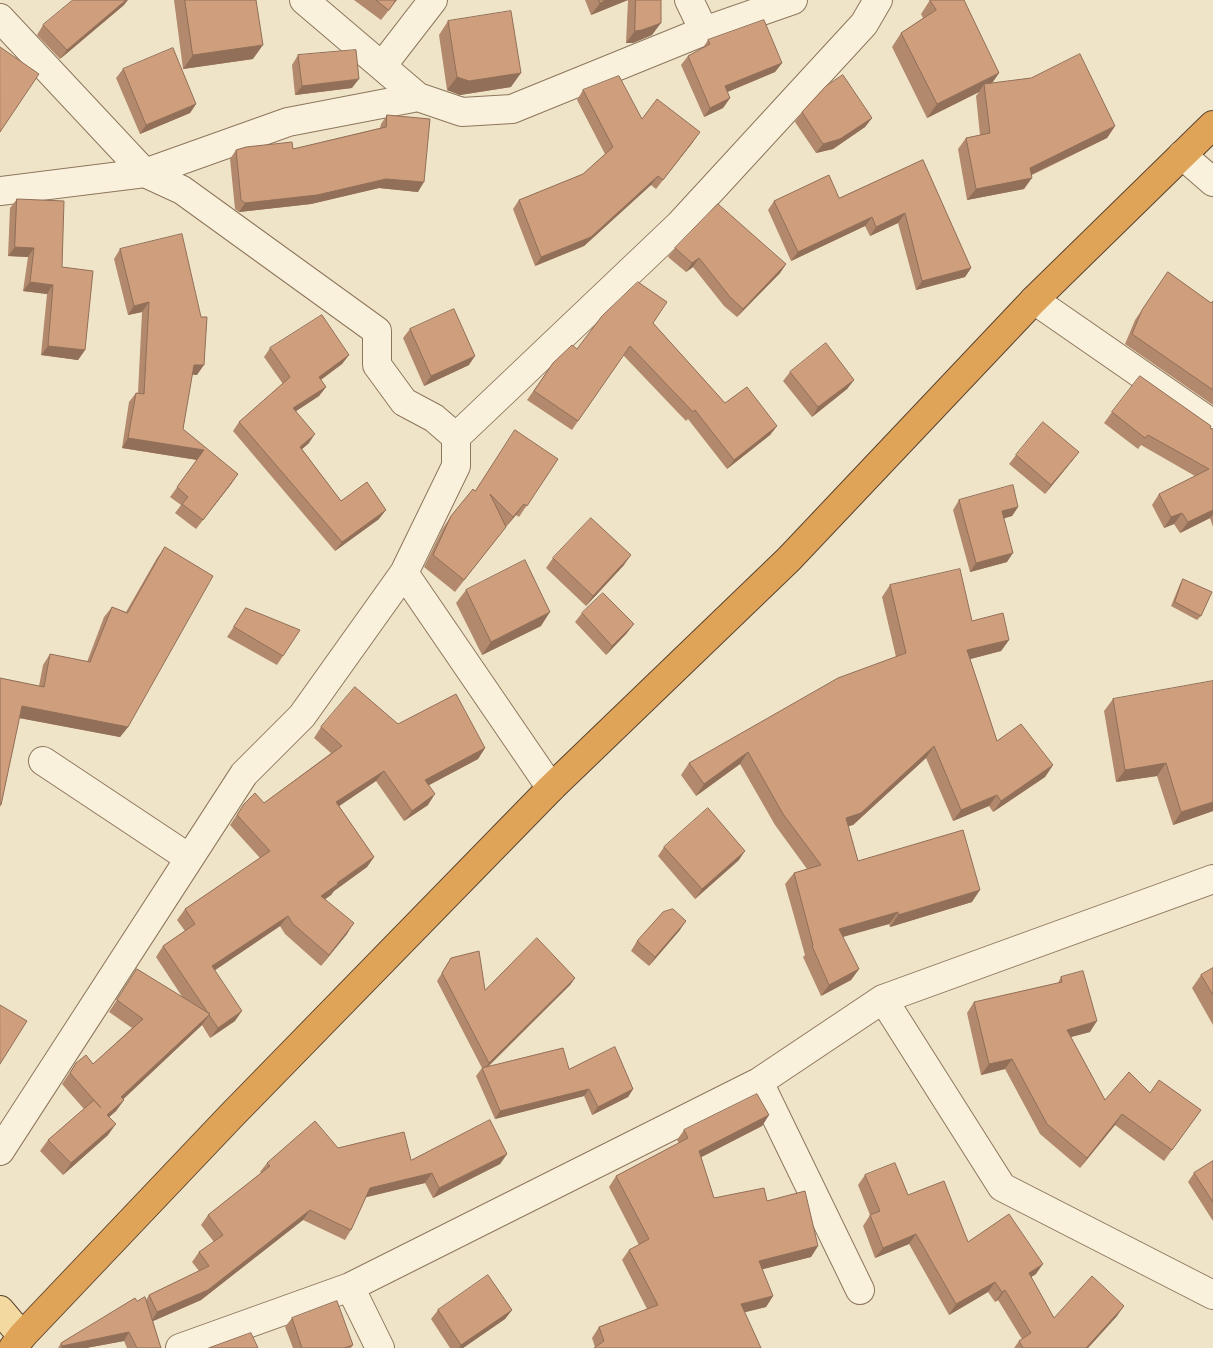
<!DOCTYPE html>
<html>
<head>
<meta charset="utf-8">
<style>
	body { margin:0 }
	canvas { display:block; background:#f0e4c8 }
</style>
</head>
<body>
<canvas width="1213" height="1348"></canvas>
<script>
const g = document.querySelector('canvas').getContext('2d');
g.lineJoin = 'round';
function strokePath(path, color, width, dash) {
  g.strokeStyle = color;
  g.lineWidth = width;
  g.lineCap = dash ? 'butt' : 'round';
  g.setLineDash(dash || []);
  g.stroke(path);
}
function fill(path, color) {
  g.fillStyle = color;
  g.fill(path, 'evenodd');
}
const street = new Path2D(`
	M 304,0 L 418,97 L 462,112 L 512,109 L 704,31 L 793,0
	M 689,0 L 704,31
	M 0,18 L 145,173 L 288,122 L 418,97
	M 382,66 L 433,0
	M 1182,155 L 1213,182
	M 0,191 L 145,173 L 182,190 L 377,331 L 377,365 L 404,402 L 434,418 L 456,437 L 456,466 L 404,573 L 302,716 L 244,774 L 0,1151
	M 1034,300 L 1213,424
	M 456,437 L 680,224 L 864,24 L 878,0
	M 404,573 L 551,788
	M 43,761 L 189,858
	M 883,999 L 1002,1187 L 1213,1295
	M 759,1082 L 860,1290
	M 350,1287 L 380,1348
	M 180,1348 L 350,1287 L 759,1082 L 883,999 L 1213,879`);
const primary = new Path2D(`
	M 0,1310 L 22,1336`);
const highway = new Path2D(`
	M 13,1348 L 22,1336 L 231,1116 L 551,788 L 789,559 L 1034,300 L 1213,125`);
const wall = new Path2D(`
	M 174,0 L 256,0 L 253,59 L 183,69 Z
	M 354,0 L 397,0 L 381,20 Z
	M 585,0 L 661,0 L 652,35 L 633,43 L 626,43 L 628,0 L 591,15 Z
	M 930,0 L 999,73 L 992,83 L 1115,126 L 1107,138 L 1032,175 L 1024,189 L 967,200 L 958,149 L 966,138 L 980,135 L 976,96 L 979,92 L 927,118 L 892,47 L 901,33 L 923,18 L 921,14 Z
	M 124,5 L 60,59 L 37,35 L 43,25 Z
	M 448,21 L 511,87 L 460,95 L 447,90 L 439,35 Z
	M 708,40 L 782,63 L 775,72 L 727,92 L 730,98 L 723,108 L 704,117 L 681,65 L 688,56 L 702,49 Z
	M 298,55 L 352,88 L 295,95 L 292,65 Z
	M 123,69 L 196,104 L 190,113 L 140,134 L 116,78 Z
	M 583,90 L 642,119 L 693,142 L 656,189 L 651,185 L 584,246 L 535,266 L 513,209 L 519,200 L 583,174 L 605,154 L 577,100 Z
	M 802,112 L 872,118 L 865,127 L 833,149 L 816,153 L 795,122 Z
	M 387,115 L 418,192 L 379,188 L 311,204 L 239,212 L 235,209 L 230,159 L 236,150 L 293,149 L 380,128 L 381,124 Z
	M 923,160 L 971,268 L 965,277 L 916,290 L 898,223 L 870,236 L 865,226 L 791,261 L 768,210 L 774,201 L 839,198 Z
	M 17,199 L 62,267 L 85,350 L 78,360 L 41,355 L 47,294 L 23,291 L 28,257 L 8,256 L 10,208 Z
	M 675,248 L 786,264 L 780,273 L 737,317 L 724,306 L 693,267 L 686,272 L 668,257 Z
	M 120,249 L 197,375 L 192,374 L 183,429 L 232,483 L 196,529 L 175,513 L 181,505 L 170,497 L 197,460 L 122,448 L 129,402 L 136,393 L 138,393 L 142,312 L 128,315 L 114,259 Z
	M 1168,272 L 1211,303 L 1213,301 L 1213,405 L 1125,344 L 1135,320 Z
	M 653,323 L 725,403 L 777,426 L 770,435 L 727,469 L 688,419 L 686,421 L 623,355 L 572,430 L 527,400 L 553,363 L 577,349 Z
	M 410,329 L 469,365 L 424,386 L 403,338 Z
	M 270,348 L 349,355 L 342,364 L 321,380 L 326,387 L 319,396 L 296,411 L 309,443 L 302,449 L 341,501 L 379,519 L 335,551 L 233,431 L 239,422 L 283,384 L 264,357 Z
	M 790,372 L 854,380 L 847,389 L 812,417 L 783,381 Z
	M 1112,412 L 1210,428 L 1213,429 L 1213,527 L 1210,518 L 1180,533 L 1174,524 L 1164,528 L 1152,505 L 1159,494 L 1195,476 L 1141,445 L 1138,449 L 1104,423 Z
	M 1079,452 L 1072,461 L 1045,494 L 1009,464 L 1016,455 Z
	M 558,459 L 519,517 L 516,515 L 505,528 L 455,592 L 424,567 L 443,528 L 451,516 L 474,491 Z
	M 959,500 L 1018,507 L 1012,516 L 1004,518 L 1007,562 L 970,572 L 953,510 Z
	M 165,547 L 128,727 L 120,737 L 19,718 L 1,805 L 0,807 L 0,678 L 39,686 L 43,665 L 50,654 L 87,662 L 104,617 L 112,607 L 126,612 L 157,558 Z
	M 553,558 L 624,565 L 586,606 L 546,568 Z
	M 1183,579 L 1201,616 L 1197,620 L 1171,606 L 1180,584 Z
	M 890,585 L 972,621 L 1009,640 L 1001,651 L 970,659 L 997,741 L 1053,765 L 1045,777 L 993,812 L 989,806 L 953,821 L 926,758 L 853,825 L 848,826 L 858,861 L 972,902 L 890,927 L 889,924 L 843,937 L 859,969 L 851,980 L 821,996 L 803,957 L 805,955 L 785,884 L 794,873 L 807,869 L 775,825 L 740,764 L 696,796 L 681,775 L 689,763 L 896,657 L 882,597 Z
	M 466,590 L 541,626 L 482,655 L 456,603 Z
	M 246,608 L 283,656 L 277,665 L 227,637 Z
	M 582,613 L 627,633 L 606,655 L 575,622 Z
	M 1113,699 L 1213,811 L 1173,825 L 1157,776 L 1116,782 L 1104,711 Z
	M 398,724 L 485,748 L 478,759 L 429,785 L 428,805 L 404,821 L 376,781 L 339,806 L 374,857 L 367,867 L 334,891 L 331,895 L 325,899 L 347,934 L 321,966 L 285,934 L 280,926 L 215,970 L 235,1021 L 210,1038 L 202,1025 L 123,1099 L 124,1100 L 116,1111 L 109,1117 L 108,1135 L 63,1175 L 40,1151 L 48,1140 L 84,1109 L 62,1084 L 76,1063 L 93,1064 L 132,1028 L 109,1012 L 137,969 L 183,998 L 156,957 L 163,946 L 185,931 L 177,920 L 185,909 L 260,858 L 230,825 L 244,804 L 264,803 L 331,753 L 314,738 L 321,727 Z
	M 664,847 L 739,860 L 695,899 L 658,856 Z
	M 680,930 L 649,966 L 631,951 L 637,941 Z
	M 451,958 L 485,990 L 575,978 L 570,985 L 488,1067 L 569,1069 L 633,1089 L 628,1097 L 592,1115 L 584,1096 L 495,1119 L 476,1076 L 482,1068 L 437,981 Z
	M 1213,968 L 1213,1025 L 1192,988 L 1201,975 Z
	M 1061,977 L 1090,1032 L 1071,1037 L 1105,1100 L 1150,1093 L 1201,1110 L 1164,1161 L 1115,1125 L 1080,1168 L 1040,1134 L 1005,1069 L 981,1075 L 967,1013 L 974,1002 L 1058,983 Z
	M 769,1115 L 762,1126 L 701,1157 L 714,1198 L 767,1201 L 818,1246 L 811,1257 L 762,1269 L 773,1296 L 766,1307 L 595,1347 L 592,1338 L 599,1327 L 647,1309 L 622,1260 L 629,1250 L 639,1245 L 609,1187 L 616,1176 L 679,1143 L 677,1140 L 684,1130 Z
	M 338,1148 L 411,1160 L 507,1154 L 500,1164 L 433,1198 L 425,1183 L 366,1197 L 351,1230 L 345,1240 L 303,1220 L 201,1300 L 153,1321 L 161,1348 L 127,1348 L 124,1341 L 86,1348 L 58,1348 L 61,1343 L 137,1301 L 146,1300 L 149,1295 L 199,1271 L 192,1262 L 199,1252 L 214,1242 L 201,1225 L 208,1215 L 261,1173 L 260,1172 L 267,1163 Z
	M 1213,1161 L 1213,1221 L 1188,1182 L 1194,1173 Z
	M 865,1175 L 908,1195 L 968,1242 L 1036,1274 L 1031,1277 L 1054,1318 L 1117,1316 L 1088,1348 L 1014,1348 L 1019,1341 L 1022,1339 L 998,1300 L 995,1302 L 988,1292 L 949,1315 L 909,1244 L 875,1258 L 863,1226 L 870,1215 L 858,1185 Z
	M 438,1310 L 512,1310 L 505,1319 L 463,1348 L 450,1348 L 431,1319 Z
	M 292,1318 L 353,1345 L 351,1348 L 293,1348 L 285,1327 Z`);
const shadedWall = new Path2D(`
	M 126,0 L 128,0 L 124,5 L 60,59 L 67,50 Z
	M 606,0 L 628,0 L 591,15 L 600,3 Z
	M 661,23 L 652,35 L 633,43 L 626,43 L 635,31 Z
	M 263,45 L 253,59 L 183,69 L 193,55 Z
	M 782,63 L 775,72 L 718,96 L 725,86 Z
	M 521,73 L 511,87 L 460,95 L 447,90 L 457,77 Z
	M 999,73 L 990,86 L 984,84 L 979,92 L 927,118 L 937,104 Z
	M 359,79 L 352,88 L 295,95 L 302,86 Z
	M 730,98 L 723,108 L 704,117 L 710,108 Z
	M 196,104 L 190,113 L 140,134 L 146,125 Z
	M 872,118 L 865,127 L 833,149 L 816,153 L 823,144 Z
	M 1115,126 L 1107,138 L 1022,179 L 1032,178 L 1024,189 L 967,200 L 976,189 L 1030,168 Z
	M 700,132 L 693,142 L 656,189 L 663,180 Z
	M 658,176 L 651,185 L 584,246 L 535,266 L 541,257 Z
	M 386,179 L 424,182 L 418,192 L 379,188 L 311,204 L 239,212 L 245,203 Z
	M 905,213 L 898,223 L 870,236 L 876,227 Z
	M 872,217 L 865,226 L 791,261 L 798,252 Z
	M 15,247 L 34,248 L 28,257 L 8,256 Z
	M 699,258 L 693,267 L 686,272 L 692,263 Z
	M 786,264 L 780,273 L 737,317 L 743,309 Z
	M 971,268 L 965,277 L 916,290 L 922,281 Z
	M 30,282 L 53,285 L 47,294 L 23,291 Z
	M 149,302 L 142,312 L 128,315 L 134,306 Z
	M 48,346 L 85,350 L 78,360 L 41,355 Z
	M 349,355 L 342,364 L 312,386 L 319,377 Z
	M 475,356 L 469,365 L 424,386 L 431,376 Z
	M 194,365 L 204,365 L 197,375 L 187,374 Z
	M 854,380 L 847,389 L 812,417 L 818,407 Z
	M 326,387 L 319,396 L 287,417 L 293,408 Z
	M 777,426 L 770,435 L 727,469 L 734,460 Z
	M 315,434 L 309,443 L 294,456 L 300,447 Z
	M 128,438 L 204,450 L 198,460 L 122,448 Z
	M 1079,452 L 1072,461 L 1045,494 L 1051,485 Z
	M 238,474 L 232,483 L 196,529 L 203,520 Z
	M 524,504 L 516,515 L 505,528 L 513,517 Z
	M 1018,507 L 1012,516 L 995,521 L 1002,511 Z
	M 386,510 L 379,519 L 335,551 L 342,542 Z
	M 1213,510 L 1213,514 L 1210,518 L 1180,533 L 1188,522 Z
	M 1182,513 L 1174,524 L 1164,528 L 1171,517 Z
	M 1013,553 L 1007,562 L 970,572 L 976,563 Z
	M 631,555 L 624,565 L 586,606 L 593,596 Z
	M 550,612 L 541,626 L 482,655 L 491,642 Z
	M 634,624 L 627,633 L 606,655 L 612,646 Z
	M 1009,640 L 1001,651 L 959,662 L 967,650 Z
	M 22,706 L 128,727 L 120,737 L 14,717 Z
	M 934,746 L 926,758 L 853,825 L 838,829 L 846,818 Z
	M 485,748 L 478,759 L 418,791 L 425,780 Z
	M 748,752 L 740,764 L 696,796 L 704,784 Z
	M 1166,763 L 1157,776 L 1116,782 L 1125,770 Z
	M 1053,765 L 1045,777 L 993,812 L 1001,801 Z
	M 384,771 L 376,781 L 329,813 L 336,802 Z
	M 435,794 L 428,805 L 404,821 L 412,811 Z
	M 997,795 L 989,806 L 953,821 L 961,810 Z
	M 1213,802 L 1213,811 L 1173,825 L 1181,812 Z
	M 745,851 L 739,860 L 695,899 L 702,889 Z
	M 374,857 L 367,867 L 334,891 L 331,895 L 314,907 L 321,896 L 337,883 Z
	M 980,890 L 972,902 L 890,927 L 898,915 Z
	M 898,912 L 889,924 L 831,940 L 839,929 Z
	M 288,916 L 280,926 L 205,977 L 212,966 Z
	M 686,921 L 680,930 L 649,966 L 655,957 Z
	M 354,923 L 347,934 L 321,966 L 329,955 Z
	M 859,969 L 851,980 L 821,996 L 829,985 Z
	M 575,978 L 570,985 L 483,1071 L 489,1063 Z
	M 242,1011 L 235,1021 L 210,1038 L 218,1028 Z
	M 210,1014 L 202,1025 L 114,1108 L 121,1097 Z
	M 1097,1021 L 1090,1032 L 1059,1040 L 1067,1030 Z
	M 1012,1059 L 1005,1069 L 981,1075 L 989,1064 Z
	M 589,1089 L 584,1096 L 495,1119 L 500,1111 Z
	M 633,1089 L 628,1097 L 592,1115 L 598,1107 Z
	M 124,1100 L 116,1111 L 99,1126 L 107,1115 Z
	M 1122,1114 L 1115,1125 L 1080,1168 L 1087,1158 Z
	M 769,1115 L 762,1126 L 692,1162 L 699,1151 Z
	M 116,1124 L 108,1135 L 63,1175 L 71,1163 Z
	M 507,1154 L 500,1164 L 433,1198 L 439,1188 Z
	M 432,1173 L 425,1183 L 363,1198 L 370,1188 Z
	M 310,1210 L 303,1220 L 201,1300 L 151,1322 L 157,1312 Z
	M 916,1234 L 909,1244 L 875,1258 L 883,1248 Z
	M 818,1246 L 811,1257 L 752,1272 L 759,1261 Z
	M 1043,1264 L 1036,1274 L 1022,1283 L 1029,1273 Z
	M 995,1282 L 988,1292 L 949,1315 L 956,1304 Z
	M 1005,1290 L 998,1300 L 995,1302 L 1002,1292 Z
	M 773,1296 L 766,1307 L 734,1315 L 741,1304 Z
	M 1124,1306 L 1117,1316 L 1088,1348 L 1086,1348 Z
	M 512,1310 L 505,1319 L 463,1348 L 459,1348 L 461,1345 Z
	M 129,1332 L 124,1341 L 86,1348 L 61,1348 L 62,1346 Z`);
const building = new Path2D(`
	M 73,0 L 126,0 L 67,50 L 43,25 Z
	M 185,0 L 256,0 L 263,45 L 193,55 Z
	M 376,0 L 396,0 L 389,10 Z
	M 599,0 L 606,0 L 600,3 Z
	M 636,0 L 661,0 L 661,23 L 642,30 L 635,31 Z
	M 930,0 L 964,0 L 999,73 L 937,104 L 901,33 L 936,10 Z
	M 511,11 L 521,73 L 469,81 L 457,77 L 448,21 Z
	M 764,20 L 782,63 L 725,86 L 730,98 L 710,108 L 688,56 L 710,44 L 708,40 Z
	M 0,47 L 39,74 L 0,132 Z
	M 173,48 L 196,104 L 146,125 L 123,69 Z
	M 356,50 L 359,79 L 302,86 L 298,55 Z
	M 1080,54 L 1115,126 L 1030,168 L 1032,178 L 976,189 L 966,138 L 990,133 L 984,84 L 1031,78 Z
	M 843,75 L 872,118 L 840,139 L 823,144 L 802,112 L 826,86 Z
	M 619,76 L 642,119 L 657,99 L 700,132 L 663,180 L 658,176 L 591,237 L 541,257 L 519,200 L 583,174 L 613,147 L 583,90 Z
	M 387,115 L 430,119 L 424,182 L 386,179 L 317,195 L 245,203 L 241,200 L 236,150 L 246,147 L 292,142 L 293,149 L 386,127 Z
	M 923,160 L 971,268 L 922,281 L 905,213 L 876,227 L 872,217 L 798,252 L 774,201 L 829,175 L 839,198 Z
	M 17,199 L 64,201 L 62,267 L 93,271 L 85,350 L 48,346 L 53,285 L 30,282 L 34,248 L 15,247 Z
	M 718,204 L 786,264 L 743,309 L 730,297 L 699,258 L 692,263 L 675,248 Z
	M 182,234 L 201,317 L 207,317 L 204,365 L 194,365 L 183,429 L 238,474 L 203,520 L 182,504 L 188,497 L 177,487 L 204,450 L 128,438 L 136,393 L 144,394 L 149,302 L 134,306 L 120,249 Z
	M 1168,272 L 1211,303 L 1213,301 L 1213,390 L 1132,334 L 1142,310 Z
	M 638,282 L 667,302 L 653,323 L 725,403 L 747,387 L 777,426 L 734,460 L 695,410 L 693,412 L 630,346 L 578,421 L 534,391 L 553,363 L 572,345 L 577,349 L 602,316 Z
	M 454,309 L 475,356 L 431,376 L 410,329 Z
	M 322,315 L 349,355 L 319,377 L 326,387 L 293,408 L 315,434 L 300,447 L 341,501 L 367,482 L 386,510 L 342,542 L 239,422 L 290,377 L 270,348 Z
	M 826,343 L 854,380 L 818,407 L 790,372 Z
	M 1140,376 L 1211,426 L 1210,428 L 1213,429 L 1213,510 L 1188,522 L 1182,513 L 1171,517 L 1159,494 L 1209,469 L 1148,435 L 1145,438 L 1112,412 Z
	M 1043,422 L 1079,452 L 1051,485 L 1016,455 Z
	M 515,430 L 558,459 L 527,506 L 524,504 L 513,517 L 490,494 L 506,527 L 464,580 L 433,555 L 451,516 L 473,489 L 475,491 Z
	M 1013,485 L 1018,507 L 1002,511 L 1013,553 L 976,563 L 959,500 Z
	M 591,518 L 631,555 L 593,596 L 553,558 Z
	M 165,547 L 213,576 L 128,727 L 22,706 L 1,805 L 0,804 L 0,678 L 44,687 L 50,654 L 90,662 L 112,607 L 127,613 Z
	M 525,560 L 550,612 L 491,642 L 466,590 Z
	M 960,569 L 972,621 L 1003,613 L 1009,640 L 967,650 L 997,741 L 1021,724 L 1053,765 L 1001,801 L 997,795 L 961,810 L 934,746 L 861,813 L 846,818 L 858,861 L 963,830 L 980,890 L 898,915 L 898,912 L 839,929 L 859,969 L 829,985 L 812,946 L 813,945 L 794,873 L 821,865 L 783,814 L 748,752 L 704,784 L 689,763 L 838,678 L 906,653 L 890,585 Z
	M 1183,579 L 1212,592 L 1201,616 L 1175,602 Z
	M 603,593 L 634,624 L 612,646 L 582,613 Z
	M 246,608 L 300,630 L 283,656 L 234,627 Z
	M 1213,681 L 1213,802 L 1181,812 L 1166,763 L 1125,770 L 1113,699 Z
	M 355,687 L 398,724 L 456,694 L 485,748 L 425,780 L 435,794 L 412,811 L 384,771 L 336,802 L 374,857 L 337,883 L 338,884 L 321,896 L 354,923 L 329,955 L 293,924 L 288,916 L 212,966 L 242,1011 L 218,1028 L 209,1015 L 210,1014 L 208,1013 L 163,946 L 195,924 L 185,909 L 270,851 L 237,815 L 244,804 L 255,793 L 264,803 L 342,746 L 321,727 Z
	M 708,808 L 745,851 L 702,889 L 664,847 Z
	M 673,909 L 686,921 L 655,957 L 637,941 L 663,912 Z
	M 537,938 L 575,978 L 489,1063 L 442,973 L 451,958 L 479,951 L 485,990 Z
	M 1213,968 L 1213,995 L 1201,975 Z
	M 137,969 L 210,1014 L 121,1097 L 124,1100 L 107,1115 L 116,1124 L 71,1163 L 48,1140 L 94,1100 L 101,1108 L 70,1073 L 76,1063 L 86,1055 L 93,1064 L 143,1019 L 117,1000 Z
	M 1083,971 L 1097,1021 L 1067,1030 L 1105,1100 L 1129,1072 L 1150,1093 L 1159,1080 L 1201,1110 L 1172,1150 L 1122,1114 L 1087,1158 L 1047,1124 L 1012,1059 L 989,1064 L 974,1002 L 1062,982 L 1061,977 Z
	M 0,1005 L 27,1021 L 0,1064 Z
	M 615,1047 L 633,1089 L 598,1107 L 589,1089 L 500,1111 L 482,1068 L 563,1048 L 569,1069 Z
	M 757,1094 L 769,1115 L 699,1151 L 714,1198 L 764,1188 L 767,1201 L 805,1191 L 818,1246 L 759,1261 L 773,1296 L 741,1304 L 761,1348 L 594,1348 L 604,1341 L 599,1327 L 658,1305 L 629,1250 L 649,1239 L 616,1176 L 688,1138 L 684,1130 Z
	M 490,1120 L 507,1154 L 439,1188 L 432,1173 L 370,1188 L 351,1230 L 310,1210 L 208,1290 L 157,1312 L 149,1295 L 209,1266 L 199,1252 L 223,1235 L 208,1215 L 270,1166 L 267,1163 L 315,1121 L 338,1148 L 404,1132 L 411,1160 Z
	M 1213,1161 L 1213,1202 L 1194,1173 Z
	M 895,1163 L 908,1195 L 944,1181 L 968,1242 L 1009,1214 L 1043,1264 L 1029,1273 L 1054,1318 L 1092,1276 L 1124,1306 L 1086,1348 L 1023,1348 L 1019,1341 L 1031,1333 L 1005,1290 L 1002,1292 L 995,1282 L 956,1304 L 916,1234 L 883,1248 L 870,1215 L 880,1211 L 865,1175 Z
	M 488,1275 L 512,1310 L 461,1345 L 438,1310 Z
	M 145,1297 L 161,1348 L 137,1348 L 129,1332 L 62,1346 L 61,1343 L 135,1298 L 137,1301 Z
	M 337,1301 L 353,1345 L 344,1348 L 302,1348 L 292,1318 Z
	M 251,1333 L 258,1348 L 209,1348 Z`);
strokePath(street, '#8d765c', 30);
strokePath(primary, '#5b4430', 30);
strokePath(highway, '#5b4430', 30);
strokePath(street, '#faf1dc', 28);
strokePath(primary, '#f3d9a0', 28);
strokePath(highway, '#e0a458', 28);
fill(wall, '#b2896c');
fill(shadedWall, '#916f58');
fill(building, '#cf9f7d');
strokePath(building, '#916f58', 1);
</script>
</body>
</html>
